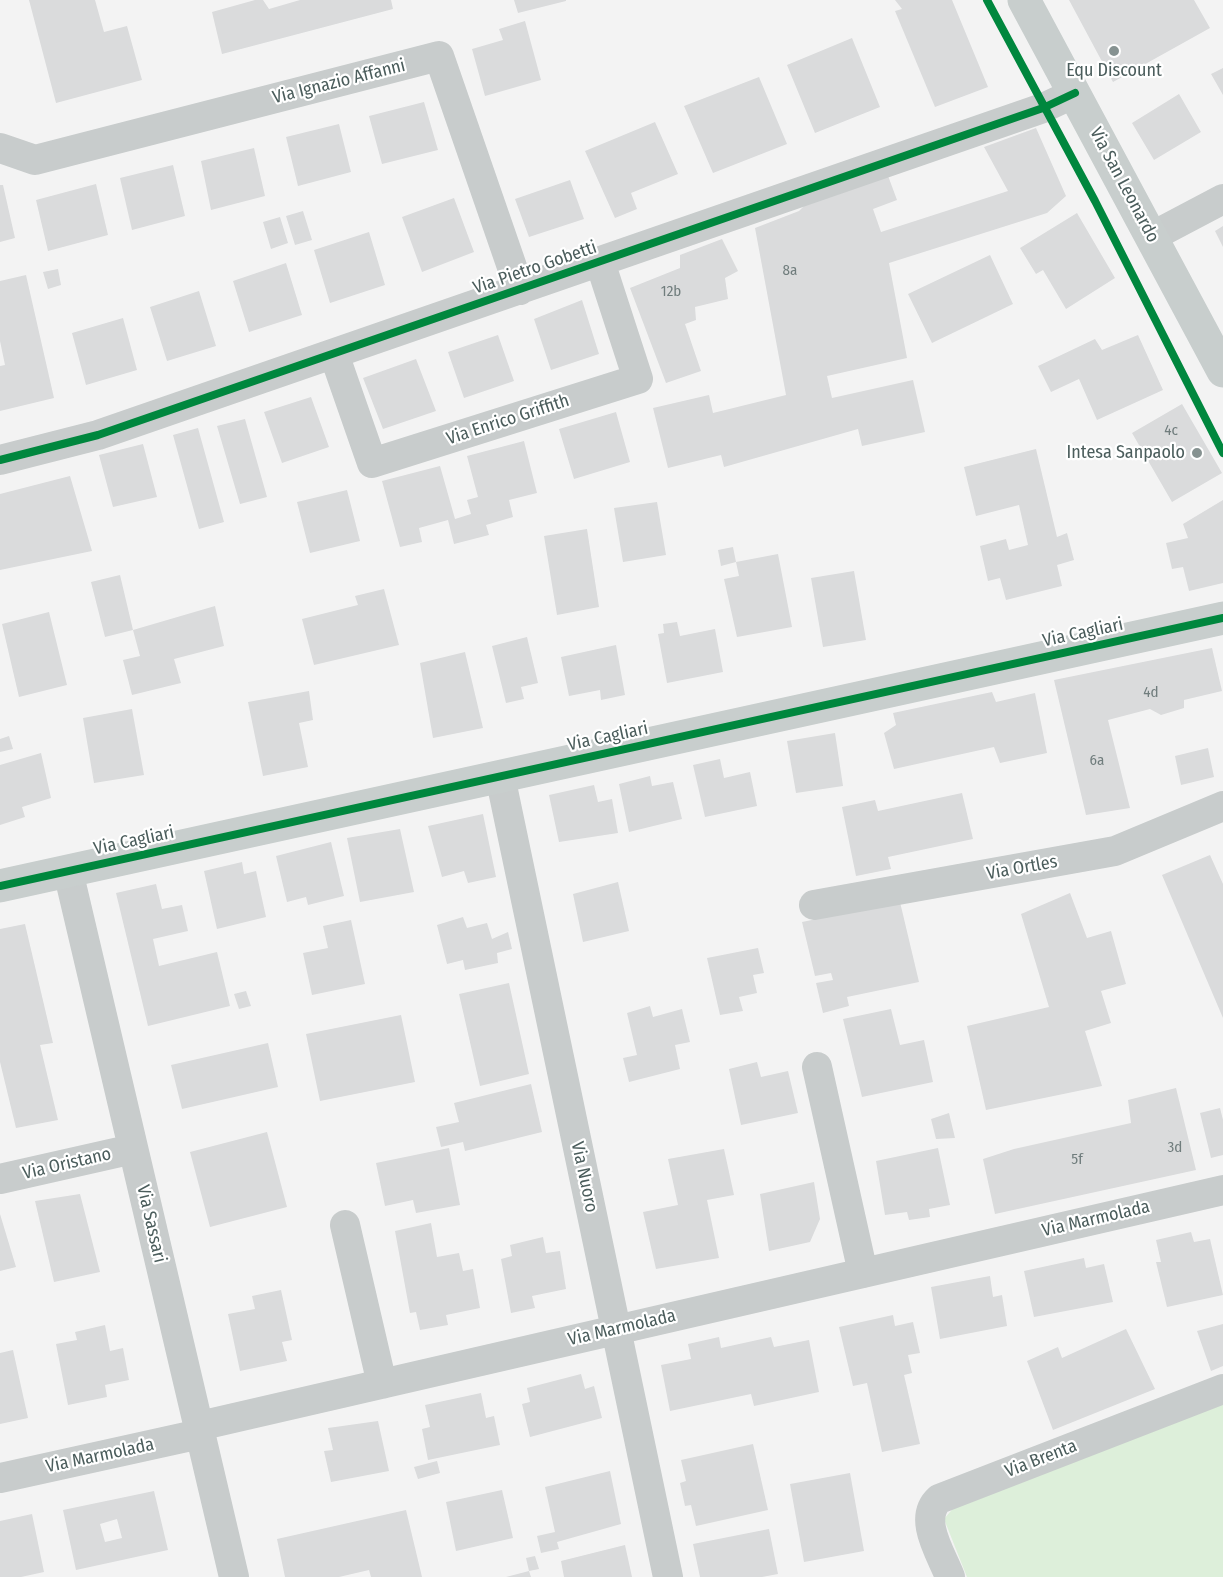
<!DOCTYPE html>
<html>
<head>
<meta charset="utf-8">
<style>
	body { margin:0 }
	canvas { display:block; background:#f3f3f3 }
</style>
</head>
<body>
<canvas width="1223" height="1577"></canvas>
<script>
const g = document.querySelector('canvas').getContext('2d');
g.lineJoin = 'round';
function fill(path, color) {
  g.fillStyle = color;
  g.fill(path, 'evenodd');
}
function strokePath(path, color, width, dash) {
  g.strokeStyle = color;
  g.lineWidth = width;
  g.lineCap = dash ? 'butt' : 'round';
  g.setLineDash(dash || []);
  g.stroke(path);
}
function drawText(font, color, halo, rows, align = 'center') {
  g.font = font + ' "Fira Sans Condensed",sans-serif';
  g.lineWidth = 4.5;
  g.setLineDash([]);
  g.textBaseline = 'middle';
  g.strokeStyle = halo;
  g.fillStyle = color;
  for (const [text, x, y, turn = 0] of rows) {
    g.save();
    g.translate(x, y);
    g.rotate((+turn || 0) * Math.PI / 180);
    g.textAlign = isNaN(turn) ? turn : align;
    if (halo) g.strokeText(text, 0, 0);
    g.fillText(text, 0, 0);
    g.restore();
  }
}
const green = new Path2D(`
	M 1223,1403 L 1223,1577 L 967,1577 L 944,1519 L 956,1505 Z`);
const building = new Path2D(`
	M 29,0 L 95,0 L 104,32 L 127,26 L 142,80 L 56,103 Z
	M 255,0 L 263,0 L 269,9 L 300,0 L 391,0 L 393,9 L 222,54 L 212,12 Z
	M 514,0 L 566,0 L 566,1 L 518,13 Z
	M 895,0 L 952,0 L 988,87 L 935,107 L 895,11 L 902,9 Z
	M 1069,0 L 1194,0 L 1210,28 L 1113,82 Z
	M 525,21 L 541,80 L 485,96 L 472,49 L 503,40 L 499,29 Z
	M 852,38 L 880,107 L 815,133 L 787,65 Z
	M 1223,68 L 1223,95 L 1211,74 Z
	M 759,77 L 787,144 L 713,173 L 684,106 Z
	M 1179,94 L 1201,132 L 1154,160 L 1132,123 Z
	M 424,102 L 438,150 L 382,164 L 369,116 Z
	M 655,122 L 678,174 L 631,193 L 637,209 L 615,218 L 585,151 Z
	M 339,124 L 351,172 L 298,186 L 286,137 Z
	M 1036,128 L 1066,196 L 1047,213 L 889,263 L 907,358 L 827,376 L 832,398 L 913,380 L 925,432 L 862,446 L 858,429 L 724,467 L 721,455 L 668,468 L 653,408 L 709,395 L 713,413 L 786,395 L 755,228 L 799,211 L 810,200 L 887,173 L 897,200 L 873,209 L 881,232 L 1008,191 L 984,147 Z
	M 254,148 L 265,196 L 211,210 L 201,161 Z
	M 173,165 L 185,216 L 132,230 L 120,178 Z
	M 570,180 L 584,219 L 529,237 L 515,199 Z
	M 96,184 L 108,235 L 48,251 L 36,200 Z
	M 0,185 L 3,185 L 15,238 L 0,242 Z
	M 454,198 L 474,252 L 422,272 L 402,217 Z
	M 303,211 L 312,240 L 295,245 L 286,216 Z
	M 1077,213 L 1115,278 L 1066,309 L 1043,270 L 1036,274 L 1020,248 Z
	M 280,217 L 288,243 L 271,249 L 263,222 Z
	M 1223,226 L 1223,247 L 1215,231 Z
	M 369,232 L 385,285 L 330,303 L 314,250 Z
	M 722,239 L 738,271 L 725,278 L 728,299 L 695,307 L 696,320 L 685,324 L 701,371 L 666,383 L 630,288 L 680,268 L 680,255 Z
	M 990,255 L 1013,304 L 932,343 L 908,294 Z
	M 286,263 L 302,315 L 249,332 L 233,281 Z
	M 58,269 L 61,285 L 48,289 L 43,272 Z
	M 26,275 L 54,398 L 0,411 L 0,366 L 5,365 L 0,341 L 0,281 Z
	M 199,291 L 216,346 L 167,361 L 150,307 Z
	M 582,300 L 599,354 L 551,370 L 534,319 Z
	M 123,318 L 137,370 L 86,385 L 72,333 Z
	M 498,335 L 514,381 L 464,398 L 448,352 Z
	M 1138,335 L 1163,390 L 1097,420 L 1079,379 L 1051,392 L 1038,366 L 1095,339 L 1102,350 Z
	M 416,359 L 436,411 L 383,429 L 363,378 Z
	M 311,397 L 329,447 L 282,463 L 264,412 Z
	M 1182,404 L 1222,473 L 1172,502 L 1132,433 Z
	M 616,412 L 630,462 L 574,479 L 559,429 Z
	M 245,419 L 267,497 L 240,504 L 217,426 Z
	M 198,428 L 224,522 L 199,529 L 173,435 Z
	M 524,441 L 537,493 L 509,500 L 513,517 L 486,525 L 489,535 L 454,544 L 448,520 L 419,528 L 422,542 L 400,547 L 382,481 L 440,466 L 455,519 L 471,514 L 467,500 L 478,497 L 467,456 Z
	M 143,444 L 157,497 L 113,507 L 99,455 Z
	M 1036,449 L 1057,537 L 1067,533 L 1074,560 L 1057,565 L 1062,586 L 1006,600 L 1000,578 L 988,581 L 980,546 L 1006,539 L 1009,550 L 1028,545 L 1019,505 L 976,516 L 964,467 Z
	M 70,476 L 92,551 L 0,570 L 0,494 Z
	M 347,490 L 360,541 L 310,553 L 297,502 Z
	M 1223,500 L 1223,583 L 1189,591 L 1183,567 L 1172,569 L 1166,543 L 1188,538 L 1183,524 Z
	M 657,502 L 666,555 L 623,562 L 614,508 Z
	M 587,529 L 599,607 L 557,615 L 544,536 Z
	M 733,547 L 736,562 L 721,566 L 718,550 Z
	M 778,554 L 792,627 L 737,637 L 724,579 L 739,576 L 736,562 Z
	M 854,571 L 866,640 L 823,647 L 811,578 Z
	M 120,575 L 133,630 L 105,637 L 91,582 Z
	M 384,589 L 399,645 L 314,665 L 302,619 L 358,605 L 355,596 Z
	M 215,606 L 224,646 L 174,659 L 181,683 L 132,695 L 123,660 L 140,656 L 133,630 Z
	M 49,612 L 67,685 L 19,697 L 2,624 Z
	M 677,622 L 680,636 L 715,629 L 723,672 L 667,683 L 658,634 L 664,633 L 663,624 Z
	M 527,637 L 538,683 L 521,687 L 524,699 L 506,703 L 492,646 Z
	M 616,645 L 625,695 L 601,700 L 600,690 L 569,696 L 561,657 Z
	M 1212,648 L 1222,691 L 1184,700 L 1184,708 L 1161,715 L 1150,709 L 1108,720 L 1130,808 L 1086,815 L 1054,680 Z
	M 465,652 L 483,728 L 433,738 L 420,663 Z
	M 309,691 L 313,720 L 299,723 L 308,767 L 263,776 L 248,702 Z
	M 992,692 L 996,702 L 1035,693 L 1047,753 L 1000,763 L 994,747 L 894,769 L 884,733 L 896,725 L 893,713 Z
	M 132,709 L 144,775 L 94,783 L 83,718 Z
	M 835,733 L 843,786 L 796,793 L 787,741 Z
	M 9,736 L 13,749 L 0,752 L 0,739 Z
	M 1208,748 L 1214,777 L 1181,785 L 1175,756 Z
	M 41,753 L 51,798 L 22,807 L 25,817 L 0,825 L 0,765 Z
	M 720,759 L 724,778 L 750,772 L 757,806 L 705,817 L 693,765 Z
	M 650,776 L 652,786 L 673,782 L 682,819 L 629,832 L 619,784 Z
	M 594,785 L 598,802 L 612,799 L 618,833 L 559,842 L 549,795 Z
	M 962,793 L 973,839 L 888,857 L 891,869 L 856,876 L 842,807 L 875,800 L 878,811 Z
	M 483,814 L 496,877 L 468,883 L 464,871 L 442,877 L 428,826 Z
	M 400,829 L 414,892 L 360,902 L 347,838 Z
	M 331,842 L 344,896 L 308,905 L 306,897 L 287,902 L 276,856 Z
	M 1210,855 L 1223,884 L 1223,1018 L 1162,875 Z
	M 242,862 L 244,874 L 256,871 L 266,917 L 217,929 L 204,871 Z
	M 618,882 L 629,931 L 583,942 L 573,894 Z
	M 156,884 L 162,909 L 182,905 L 188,931 L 153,939 L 159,966 L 217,952 L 230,1006 L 148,1026 L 116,893 Z
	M 1070,893 L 1087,938 L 1111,931 L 1126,984 L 1101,991 L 1111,1023 L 1085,1031 L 1102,1086 L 986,1110 L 967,1026 L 1049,1007 L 1021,914 Z
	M 900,902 L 919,982 L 847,997 L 849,1006 L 823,1013 L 816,983 L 833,980 L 831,973 L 815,976 L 802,922 Z
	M 463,917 L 467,928 L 487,923 L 492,939 L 508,932 L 512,949 L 497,953 L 498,963 L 465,970 L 463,960 L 447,964 L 437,925 Z
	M 351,920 L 365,984 L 312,995 L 303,953 L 328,948 L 323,926 Z
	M 25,924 L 53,1043 L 40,1045 L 58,1120 L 16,1128 L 0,1062 L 0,929 Z
	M 758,948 L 764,973 L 753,975 L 757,993 L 739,997 L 743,1011 L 720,1015 L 707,958 Z
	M 509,983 L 529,1074 L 480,1086 L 459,994 Z
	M 246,991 L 251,1006 L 239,1009 L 234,994 Z
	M 650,1006 L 653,1017 L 682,1009 L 690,1042 L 675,1045 L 680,1069 L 629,1082 L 623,1058 L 637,1055 L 627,1013 Z
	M 891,1009 L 900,1045 L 924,1040 L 933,1082 L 862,1097 L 843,1019 Z
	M 401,1015 L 415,1082 L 320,1101 L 306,1034 Z
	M 268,1043 L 278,1087 L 182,1109 L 171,1065 Z
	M 757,1062 L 761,1077 L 788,1071 L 798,1113 L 741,1125 L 729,1069 Z
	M 531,1084 L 542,1132 L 465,1151 L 463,1142 L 441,1147 L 436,1127 L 459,1122 L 454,1103 Z
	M 1176,1088 L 1196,1170 L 995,1214 L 983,1159 L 1014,1149 L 1131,1123 L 1128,1100 Z
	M 1220,1108 L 1223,1120 L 1223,1155 L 1211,1158 L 1200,1113 Z
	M 949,1113 L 955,1138 L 936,1139 L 931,1119 Z
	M 267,1132 L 287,1207 L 210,1227 L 190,1152 Z
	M 449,1148 L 460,1205 L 416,1213 L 413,1200 L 385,1206 L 376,1163 Z
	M 938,1148 L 950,1205 L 929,1209 L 930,1217 L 909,1220 L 907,1212 L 885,1215 L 876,1161 Z
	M 724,1149 L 734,1195 L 707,1200 L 719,1258 L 656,1269 L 643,1212 L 678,1205 L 668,1159 Z
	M 814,1182 L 820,1219 L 810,1242 L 769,1251 L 760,1194 Z
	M 80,1194 L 100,1272 L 54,1282 L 35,1201 Z
	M 0,1214 L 16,1267 L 0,1271 Z
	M 431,1223 L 437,1257 L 459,1253 L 463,1271 L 473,1269 L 480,1308 L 446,1315 L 448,1325 L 420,1330 L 416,1312 L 410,1313 L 395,1231 Z
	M 1191,1232 L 1194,1242 L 1210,1239 L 1223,1295 L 1167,1307 L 1156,1262 L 1161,1262 L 1156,1240 Z
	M 543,1237 L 546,1253 L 560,1251 L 566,1289 L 532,1296 L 535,1308 L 511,1313 L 501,1259 L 512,1256 L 510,1245 Z
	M 1084,1258 L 1086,1268 L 1104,1264 L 1113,1302 L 1034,1317 L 1024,1271 Z
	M 990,1276 L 993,1297 L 1002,1295 L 1007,1326 L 940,1339 L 931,1287 Z
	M 281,1290 L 292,1340 L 282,1342 L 287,1361 L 240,1371 L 228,1314 L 255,1309 L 252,1296 Z
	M 893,1315 L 895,1326 L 913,1322 L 920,1353 L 908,1355 L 912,1373 L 904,1375 L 920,1444 L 882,1452 L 867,1383 L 853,1386 L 839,1327 Z
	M 1223,1324 L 1223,1366 L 1211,1371 L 1197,1331 Z
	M 105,1325 L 110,1351 L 123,1348 L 129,1380 L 105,1385 L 107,1397 L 68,1405 L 56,1344 L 77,1340 L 75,1332 Z
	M 1126,1329 L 1155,1389 L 1053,1430 L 1027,1361 L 1058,1347 L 1062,1358 Z
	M 719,1337 L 721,1348 L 771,1337 L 774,1347 L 809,1340 L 819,1392 L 754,1406 L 751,1394 L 670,1411 L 661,1365 L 691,1359 L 688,1344 Z
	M 13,1350 L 28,1418 L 0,1424 L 0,1353 Z
	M 581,1374 L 585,1389 L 594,1386 L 602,1418 L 530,1437 L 522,1404 L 530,1402 L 527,1388 Z
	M 481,1393 L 486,1418 L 494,1416 L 500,1445 L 428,1460 L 422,1429 L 430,1427 L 425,1405 Z
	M 378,1421 L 389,1471 L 331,1482 L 324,1451 L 333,1450 L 328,1428 Z
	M 753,1444 L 768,1510 L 696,1526 L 691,1505 L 685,1506 L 680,1483 L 686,1481 L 681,1460 Z
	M 437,1461 L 440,1473 L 418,1479 L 414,1467 Z
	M 610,1471 L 621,1524 L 557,1542 L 559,1549 L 541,1553 L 537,1536 L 555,1532 L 545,1487 Z
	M 850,1473 L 864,1551 L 804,1562 L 790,1484 Z
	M 502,1490 L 513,1538 L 456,1551 L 446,1502 Z
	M 154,1491 L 168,1550 L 76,1570 L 63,1510 ZM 117,1519 L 122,1538 L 105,1542 L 100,1524 Z
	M 406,1510 L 422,1577 L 371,1577 L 369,1570 L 339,1577 L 285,1577 L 277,1539 Z
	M 32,1514 L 44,1572 L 21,1577 L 0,1577 L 0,1521 Z
	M 769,1529 L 778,1574 L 762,1577 L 700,1577 L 693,1544 Z
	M 625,1545 L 632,1577 L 564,1577 L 561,1561 Z
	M 535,1556 L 539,1569 L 529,1571 L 531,1577 L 506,1577 L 529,1571 L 526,1558 Z`);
const street = new Path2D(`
	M 0,148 L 35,160 L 439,56 L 520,290
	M 1151,237 L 1223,199
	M 334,354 L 372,463 L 638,379 L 600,262
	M 0,460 L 98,435 L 1043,108 L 1075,93
	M 500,776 L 668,1577
	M 68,871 L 234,1577
	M 814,905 L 1115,851 L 1223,806
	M 817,1067 L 863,1273
	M 0,1179 L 133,1149
	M 345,1225 L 382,1384
	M 199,1426 L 1223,1190
	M 0,1478 L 200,1434
	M 950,1577 C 942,1555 917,1519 939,1499 L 1223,1389`);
const secondary = new Path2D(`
	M 1024,0 L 1223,371
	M 0,886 L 1223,618`);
const cycleway = new Path2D(`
	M 987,0 L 1095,201 L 1223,453
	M 0,460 L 98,435 L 1043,108 L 1075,93
	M 0,886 L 1223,618`);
const markers = [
	[1114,51,6,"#869291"],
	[1197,453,6,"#869291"]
];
const numberNames = [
	["8a",790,271],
	["12b",671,292],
	["4c",1171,431],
	["4d",1151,693],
	["6a",1097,761],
	["3d",1175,1148],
	["5f",1077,1160]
];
const poiNames = [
	["Equ Discount",1114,71],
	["Intesa Sanpaolo",1185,453,"right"]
];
const streetNames = [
	["Via Ignazio Affanni",339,82,-14],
	["Via San Leonardo",1124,185,62],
	["Via Pietro Gobetti",535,268,-19],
	["Via Enrico Griffith",508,420,-18],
	["Via Cagliari",1083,633,-12],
	["Via Cagliari",608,737,-12],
	["Via Cagliari",134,841,-12],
	["Via Ortles",1022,868,-10],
	["Via Oristano",67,1164,-13],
	["Via Nuoro",584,1177,78],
	["Via Marmolada",1096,1219,-13],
	["Via Sassari",151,1224,77],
	["Via Marmolada",622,1328,-13],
	["Via Marmolada",100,1456,-12],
	["Via Brenta",1041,1459,-21]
];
fill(green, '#ddefda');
fill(building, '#dadbdc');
strokePath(street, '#c8cccc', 30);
strokePath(secondary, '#c8cecd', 33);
strokePath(cycleway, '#00873e', 8);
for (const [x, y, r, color] of markers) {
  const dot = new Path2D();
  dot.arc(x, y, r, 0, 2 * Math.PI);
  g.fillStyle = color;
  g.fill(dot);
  strokePath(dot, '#fff', 2);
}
drawText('15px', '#707d7d', null, numberNames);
drawText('18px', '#4b5d5c', '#fff', poiNames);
drawText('18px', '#4b5d5c', '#fff', streetNames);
</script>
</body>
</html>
